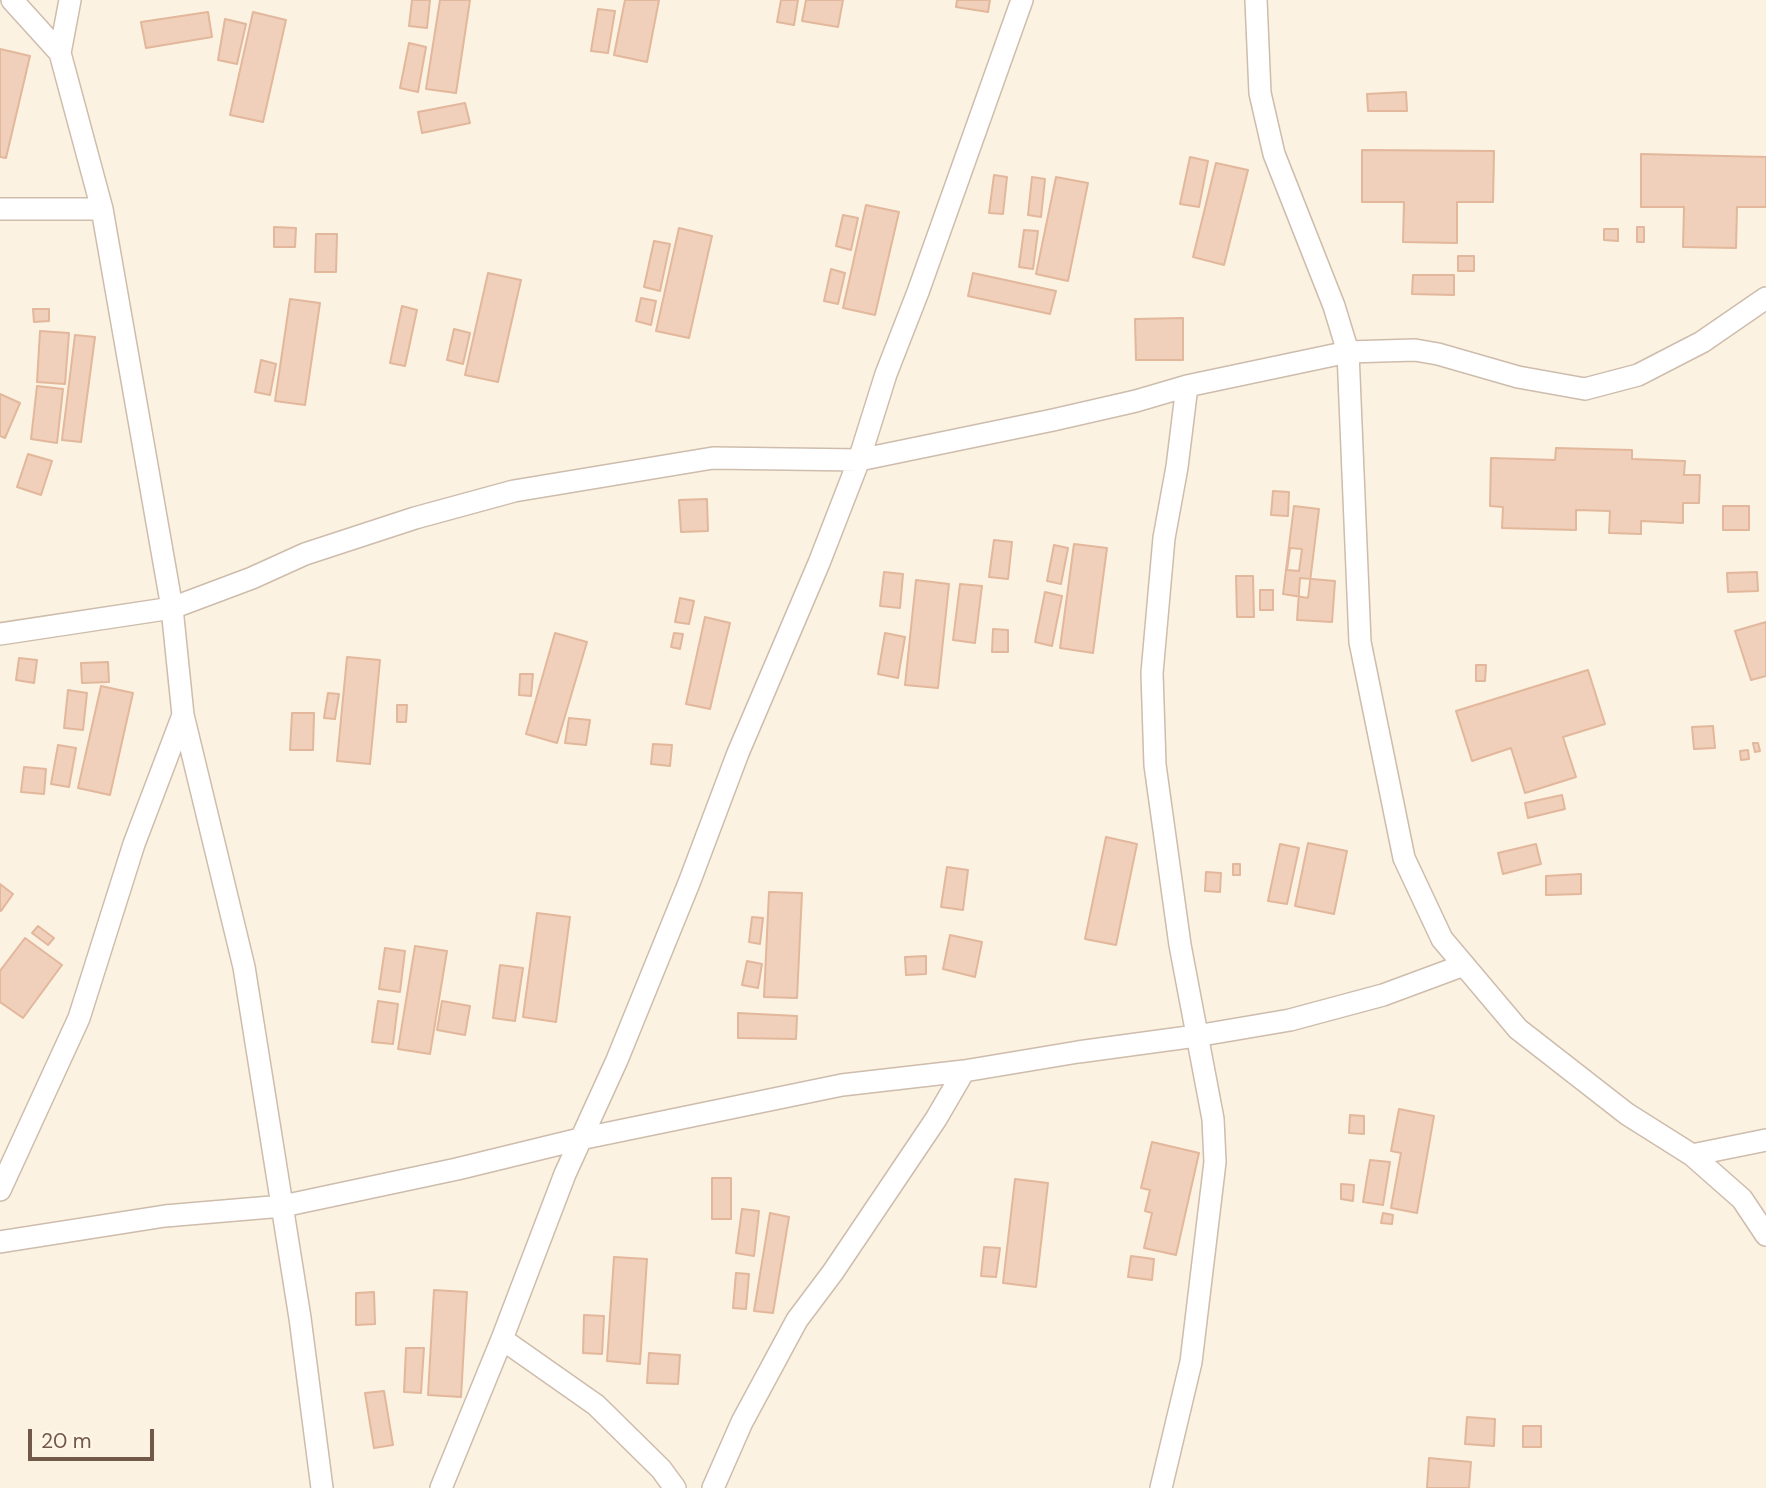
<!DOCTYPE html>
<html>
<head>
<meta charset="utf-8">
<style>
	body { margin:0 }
	#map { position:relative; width:1766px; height:1488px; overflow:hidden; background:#fbf2e2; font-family:"DM Sans",sans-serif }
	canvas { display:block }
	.scale { position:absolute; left:28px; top:1429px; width:126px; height:32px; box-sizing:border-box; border:4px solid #725849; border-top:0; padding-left:9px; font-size:21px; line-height:24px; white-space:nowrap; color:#725849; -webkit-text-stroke:5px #fff6e7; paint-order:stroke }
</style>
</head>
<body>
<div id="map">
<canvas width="1766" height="1488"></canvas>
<div class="scale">20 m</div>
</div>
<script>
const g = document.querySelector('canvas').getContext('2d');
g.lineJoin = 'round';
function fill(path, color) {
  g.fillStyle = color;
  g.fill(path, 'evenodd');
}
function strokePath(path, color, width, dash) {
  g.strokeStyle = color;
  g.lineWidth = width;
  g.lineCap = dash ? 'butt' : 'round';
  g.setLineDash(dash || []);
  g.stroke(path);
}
const building = new Path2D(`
	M 412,0 L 430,0 L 427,28 L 409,26 Z
	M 440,0 L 470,0 L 456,93 L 426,89 Z
	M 625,0 L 659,0 L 647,62 L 614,55 Z
	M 781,0 L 798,0 L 794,25 L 777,22 Z
	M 806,0 L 843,0 L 838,27 L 802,21 Z
	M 957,0 L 990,0 L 988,12 L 956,7 Z
	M 598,9 L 615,11 L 608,53 L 591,51 Z
	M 208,12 L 212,37 L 146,48 L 141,22 Z
	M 253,12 L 286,20 L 263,122 L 230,115 Z
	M 225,19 L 246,24 L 237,64 L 218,60 Z
	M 409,43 L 426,47 L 418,92 L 400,88 Z
	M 0,49 L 30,56 L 6,158 L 0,157 Z
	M 1406,92 L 1407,111 L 1368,111 L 1367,94 Z
	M 465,103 L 470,123 L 422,133 L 418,112 Z
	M 1362,150 L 1494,151 L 1493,202 L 1457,202 L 1457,243 L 1403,242 L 1404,202 L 1362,202 Z
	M 1641,154 L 1766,157 L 1766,207 L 1737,207 L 1736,248 L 1683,247 L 1684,207 L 1641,207 Z
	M 1190,157 L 1208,161 L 1199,207 L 1180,204 Z
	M 1216,163 L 1248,170 L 1224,265 L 1193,257 Z
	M 994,175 L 1007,177 L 1003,214 L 989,213 Z
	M 1032,177 L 1045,179 L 1041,217 L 1028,215 Z
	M 1056,177 L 1088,183 L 1068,281 L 1036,274 Z
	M 866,205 L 899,212 L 875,315 L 843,308 Z
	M 843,215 L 858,218 L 851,250 L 836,246 Z
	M 274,227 L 296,228 L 295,247 L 274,247 Z
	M 1637,227 L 1644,227 L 1644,242 L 1637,242 Z
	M 679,228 L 712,236 L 689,338 L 656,331 Z
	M 1604,229 L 1618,229 L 1618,241 L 1604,240 Z
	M 1024,230 L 1038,231 L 1033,269 L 1019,267 Z
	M 316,234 L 337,234 L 336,272 L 315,272 Z
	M 654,241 L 670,244 L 660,291 L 644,287 Z
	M 1458,256 L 1474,256 L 1474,271 L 1458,271 Z
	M 831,269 L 845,273 L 838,304 L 824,301 Z
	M 488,273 L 521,280 L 498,382 L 465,375 Z
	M 973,273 L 1056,291 L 1050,314 L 968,296 Z
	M 1413,275 L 1454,275 L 1454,295 L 1412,294 Z
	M 641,298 L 656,301 L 651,325 L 636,321 Z
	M 290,299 L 320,303 L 305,405 L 275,401 Z
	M 402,306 L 417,310 L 405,366 L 390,363 Z
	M 33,309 L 49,309 L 49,321 L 34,322 Z
	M 1183,318 L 1183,360 L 1136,360 L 1135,319 Z
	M 454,329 L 470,333 L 463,364 L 447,360 Z
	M 40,331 L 69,333 L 65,384 L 37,382 Z
	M 75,335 L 95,337 L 81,442 L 62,440 Z
	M 261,360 L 276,364 L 270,395 L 255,392 Z
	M 37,386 L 63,389 L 57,443 L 31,439 Z
	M 0,394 L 20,403 L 5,438 L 0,436 Z
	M 1556,448 L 1632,450 L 1632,459 L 1685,461 L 1684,475 L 1700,475 L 1699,503 L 1683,503 L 1683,523 L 1641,521 L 1641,534 L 1609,533 L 1610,511 L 1576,510 L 1576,530 L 1502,528 L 1503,507 L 1490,506 L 1491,458 L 1555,460 Z
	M 28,454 L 52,461 L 41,495 L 17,487 Z
	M 1273,491 L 1289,492 L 1288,516 L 1271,515 Z
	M 707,499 L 708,531 L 681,532 L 679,500 Z
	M 1294,506 L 1319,509 L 1308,598 L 1283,594 Z
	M 1723,506 L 1749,506 L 1749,530 L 1723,530 Z
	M 994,540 L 1012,542 L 1008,579 L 989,577 Z
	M 1074,544 L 1107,548 L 1093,653 L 1060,648 Z
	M 1054,545 L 1068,548 L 1061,584 L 1047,581 Z
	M 1290,548 L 1302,549 L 1299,571 L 1287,570 Z
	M 884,572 L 903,574 L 900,608 L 880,606 Z
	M 1757,572 L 1758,591 L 1728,592 L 1727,573 Z
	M 1236,576 L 1253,576 L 1254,617 L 1237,617 Z
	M 1300,578 L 1335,581 L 1332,622 L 1297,620 Z
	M 916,580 L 949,584 L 938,688 L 905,685 Z
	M 960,584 L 982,586 L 975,643 L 953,640 Z
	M 1260,590 L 1273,590 L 1273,610 L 1260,610 Z
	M 1045,592 L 1062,596 L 1052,646 L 1035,642 Z
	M 680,598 L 694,601 L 689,624 L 675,622 Z
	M 705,617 L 730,623 L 710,709 L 686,704 Z
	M 1766,622 L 1766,676 L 1751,680 L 1735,631 Z
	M 993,629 L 1008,630 L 1008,652 L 992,652 Z
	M 555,633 L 587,642 L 557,743 L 526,734 Z
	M 674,633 L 683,634 L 680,649 L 671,647 Z
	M 885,633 L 905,637 L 898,678 L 878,674 Z
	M 347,657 L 380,660 L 370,764 L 337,761 Z
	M 19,658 L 37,660 L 34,683 L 16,680 Z
	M 108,662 L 109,682 L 82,683 L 81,663 Z
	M 1476,665 L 1486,665 L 1485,681 L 1476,681 Z
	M 1588,670 L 1605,724 L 1563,737 L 1576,777 L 1525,793 L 1511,748 L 1472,761 L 1456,711 Z
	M 520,674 L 533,674 L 531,696 L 519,695 Z
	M 101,686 L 133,693 L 110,795 L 78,788 Z
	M 68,690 L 87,693 L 83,730 L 64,728 Z
	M 328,693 L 339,694 L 335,719 L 324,718 Z
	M 397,705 L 407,705 L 406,722 L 397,722 Z
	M 292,713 L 314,713 L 313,750 L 290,750 Z
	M 569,718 L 590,720 L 586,745 L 565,743 Z
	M 1713,726 L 1715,748 L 1694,749 L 1692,727 Z
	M 1753,743 L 1758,743 L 1760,751 L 1755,752 Z
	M 653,744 L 672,745 L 670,766 L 651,764 Z
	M 58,745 L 76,748 L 69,787 L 51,784 Z
	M 1748,750 L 1749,759 L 1741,760 L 1740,751 Z
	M 24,767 L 46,769 L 44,794 L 21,792 Z
	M 1562,795 L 1565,809 L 1528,818 L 1525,803 Z
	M 1106,837 L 1137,844 L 1116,945 L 1085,939 Z
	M 1308,843 L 1347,851 L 1334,914 L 1295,906 Z
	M 1280,844 L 1299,848 L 1287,904 L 1268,901 Z
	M 1536,844 L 1541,864 L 1503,874 L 1498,853 Z
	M 1233,864 L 1240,864 L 1240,875 L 1233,875 Z
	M 947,867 L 968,870 L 963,910 L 941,907 Z
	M 1206,872 L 1221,873 L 1220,892 L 1205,891 Z
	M 1581,874 L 1581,894 L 1546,895 L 1546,876 Z
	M 0,884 L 13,894 L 1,911 L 0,910 Z
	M 769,892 L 802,893 L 797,998 L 764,997 Z
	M 537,913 L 570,917 L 556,1022 L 523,1017 Z
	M 752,917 L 763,918 L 760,944 L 749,942 Z
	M 38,926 L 54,938 L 48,945 L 32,933 Z
	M 950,935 L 982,942 L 975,977 L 943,969 Z
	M 25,938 L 62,965 L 23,1018 L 0,1002 L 0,971 Z
	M 415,946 L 447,951 L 430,1054 L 398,1049 Z
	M 385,948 L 405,951 L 400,992 L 379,989 Z
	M 926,956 L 926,974 L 906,975 L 905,957 Z
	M 747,961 L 762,964 L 758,988 L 742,985 Z
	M 500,965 L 523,968 L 515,1021 L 493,1018 Z
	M 378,1001 L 398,1004 L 393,1044 L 372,1042 Z
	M 442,1001 L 470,1006 L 465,1035 L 437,1030 Z
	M 738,1013 L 797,1016 L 796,1039 L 738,1038 Z
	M 1399,1109 L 1434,1116 L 1417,1213 L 1391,1208 L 1401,1153 L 1391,1151 Z
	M 1350,1115 L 1364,1116 L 1364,1134 L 1349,1133 Z
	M 1152,1142 L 1199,1153 L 1176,1255 L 1144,1248 L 1152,1213 L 1145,1211 L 1150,1190 L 1141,1188 Z
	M 1370,1160 L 1390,1162 L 1383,1205 L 1363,1202 Z
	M 712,1178 L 731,1178 L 731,1219 L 712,1219 Z
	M 1015,1179 L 1048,1183 L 1036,1287 L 1003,1283 Z
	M 1341,1184 L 1354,1185 L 1353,1201 L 1341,1199 Z
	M 742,1209 L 759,1211 L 754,1256 L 736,1253 Z
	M 770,1213 L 789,1217 L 773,1313 L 754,1311 Z
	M 1383,1213 L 1393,1215 L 1392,1224 L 1381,1223 Z
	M 984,1247 L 1000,1248 L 996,1277 L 981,1276 Z
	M 1131,1256 L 1154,1259 L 1152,1280 L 1128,1277 Z
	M 614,1257 L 647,1259 L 640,1364 L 607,1361 Z
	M 736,1273 L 749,1274 L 746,1309 L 733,1308 Z
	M 434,1290 L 467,1292 L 461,1397 L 428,1395 Z
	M 374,1292 L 375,1324 L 356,1325 L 356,1293 Z
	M 584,1315 L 604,1316 L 602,1354 L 583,1353 Z
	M 406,1348 L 424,1348 L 421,1393 L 404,1392 Z
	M 649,1353 L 680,1355 L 678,1384 L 647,1383 Z
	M 384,1391 L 393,1445 L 374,1448 L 365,1393 Z
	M 1467,1417 L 1495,1419 L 1494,1446 L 1465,1444 Z
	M 1523,1426 L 1541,1426 L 1541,1447 L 1523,1447 Z
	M 1429,1458 L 1471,1462 L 1469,1488 L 1427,1488 Z`);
const service = new Path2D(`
	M 12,0 L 60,53 L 102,209 L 172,608 L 183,715 L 244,967 L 300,1318 L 322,1488
	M 1256,0 L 1260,93 L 1274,154 L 1334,306 L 1348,352 L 1360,642 L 1404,858 L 1442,939 L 1518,1029 L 1627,1114 L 1692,1155 L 1742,1199 L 1766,1235
	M 60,53 L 70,0
	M 0,209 L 102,209
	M 0,634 L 172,608 L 252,578 L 305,554 L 415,518 L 514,491 L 713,458 L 859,460 L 1053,420 L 1136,401 L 1187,386 L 1348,352 L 1415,350 L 1438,354 L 1518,377 L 1585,389 L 1638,375 L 1702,342 L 1766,298
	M 1692,1155 L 1766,1140
	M 0,1190 L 79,1018 L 134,844 L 183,715
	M 0,1242 L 165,1216 L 283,1206 L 457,1169 L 580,1139 L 842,1085 L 964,1071 L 1078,1052 L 1196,1036 L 1290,1020 L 1383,995 L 1464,965
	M 502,1339 L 596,1405 L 661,1469 L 675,1488
	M 441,1488 L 502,1339 L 565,1174 L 617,1060 L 689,883 L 738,753 L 819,563 L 859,460 L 886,374 L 918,292 L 1022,0
	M 713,1488 L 742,1422 L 797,1320 L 833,1272 L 936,1119 L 964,1071
	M 1161,1488 L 1191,1362 L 1215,1162 L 1213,1119 L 1180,945 L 1155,765 L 1152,673 L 1164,538 L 1177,467 L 1187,386`);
fill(building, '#f0d0ba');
strokePath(building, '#e2b79b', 2);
strokePath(service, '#cebcac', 24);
strokePath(service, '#fff', 21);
</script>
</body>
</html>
